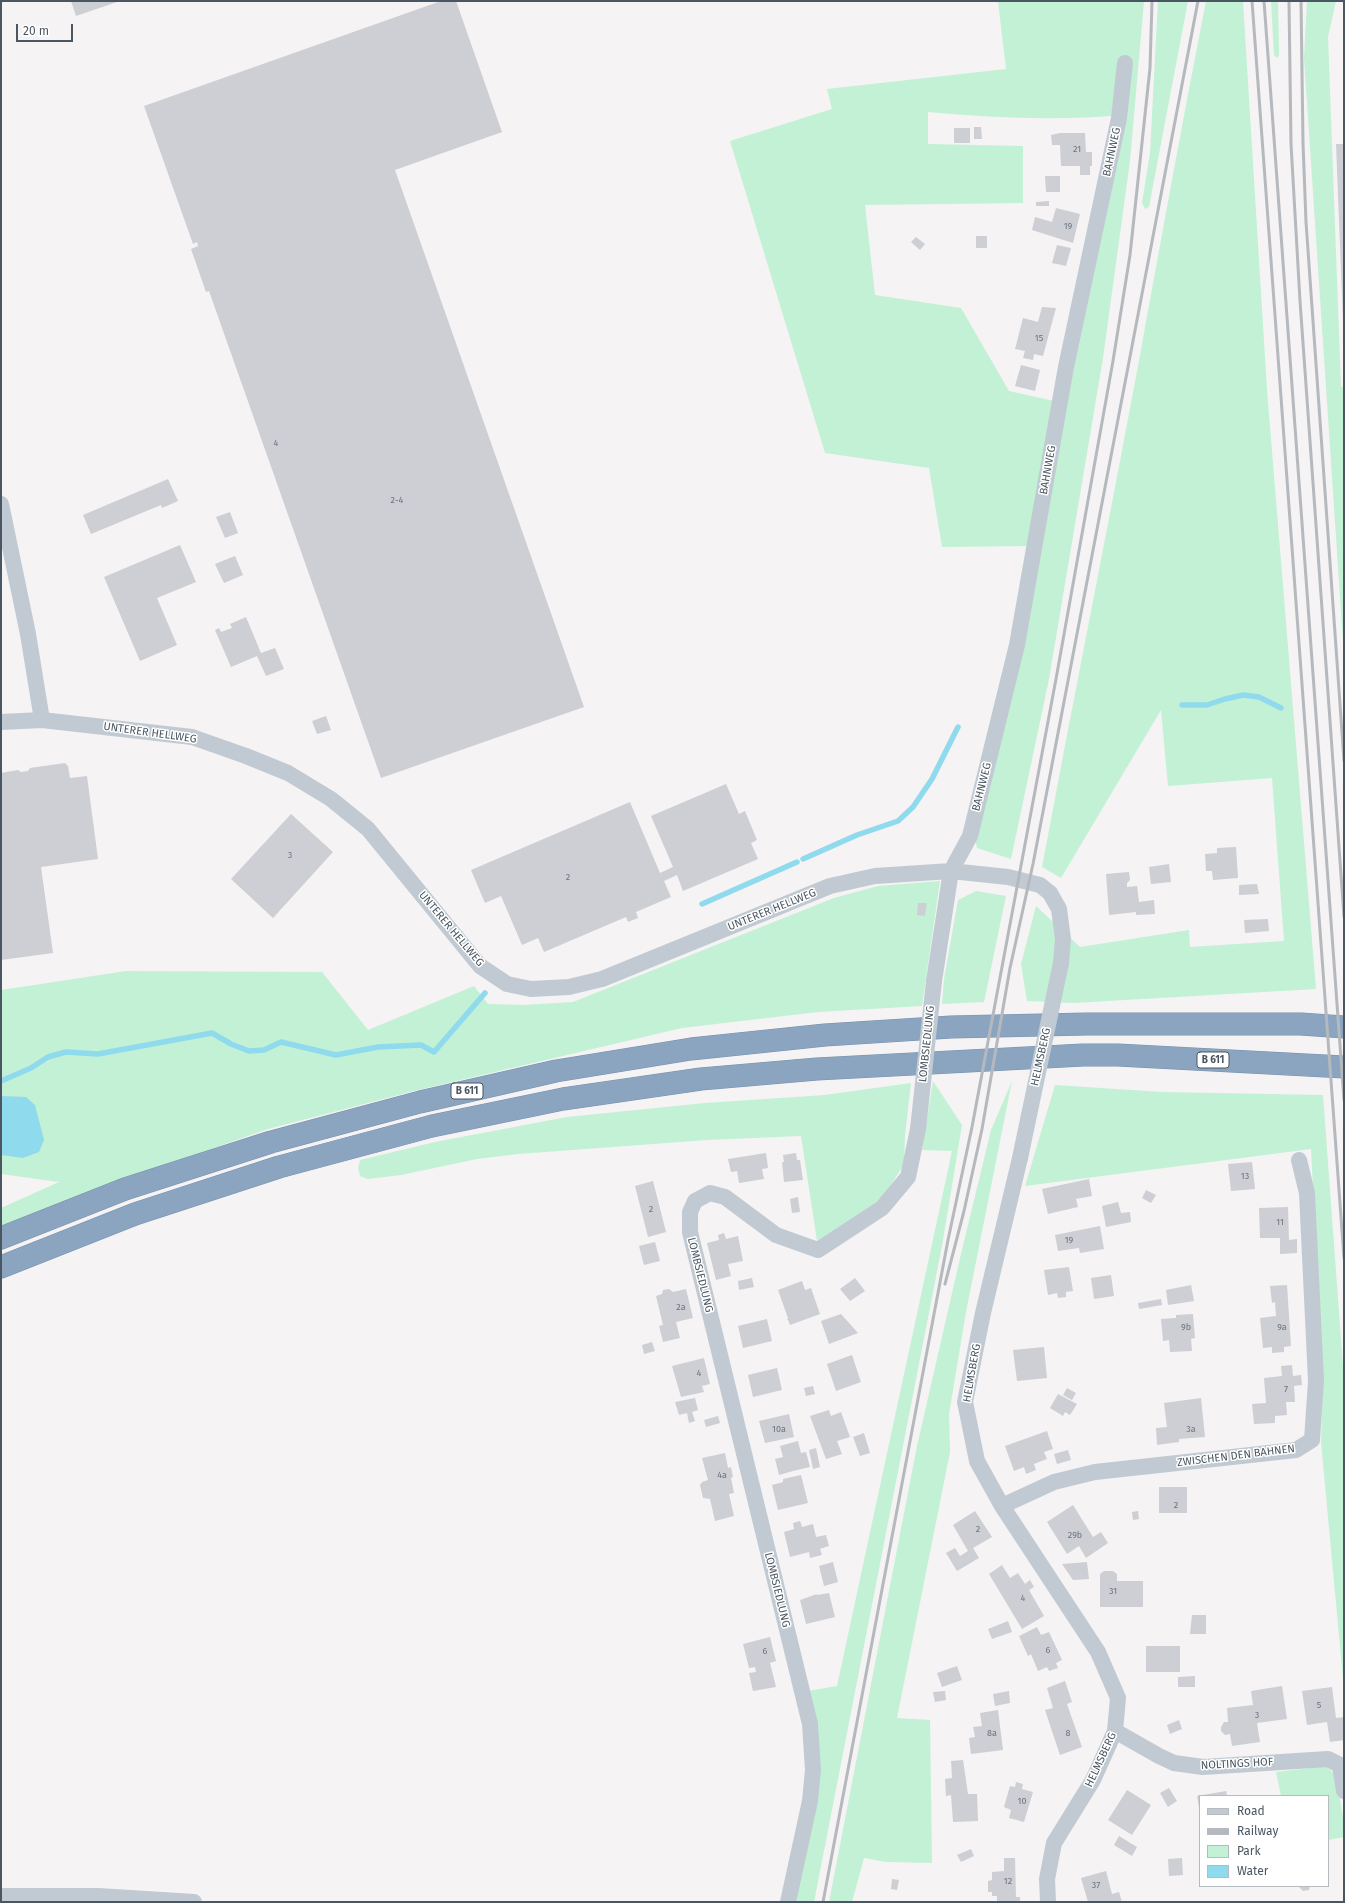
<!DOCTYPE html>
<html>
<head>
<meta charset="utf-8">
<style>
	body { margin:0 }
	#map { position:relative; width:1345px; height:1903px; overflow:hidden; background:#f5f3f3; font-family:"Fira Sans",sans-serif }
	canvas { display:block }
	.frame { position:absolute; inset:0; border:2px solid #4a5661; pointer-events:none }
	.legend { position:absolute; left:1199px; top:1795px; width:130px; height:92px; box-sizing:border-box; background:#fff; border:1px solid #b7bbc0; margin:0; padding:5px 7px; list-style:none; font-size:12px; color:#4a5661 }
	.legend li { display:flex; align-items:center; gap:8px; height:20px }
	.legend b { width:20px; border:1px solid #b7bbc0 }
	.scale { position:absolute; left:16px; top:24px; width:57px; height:18px; box-sizing:border-box; border:2px solid #4a5661; border-top:0; padding-left:5px; font-size:12px; line-height:14px; white-space:nowrap; color:#4a5661; -webkit-text-stroke:3px #fff; paint-order:stroke }
</style>
</head>
<body>
<div id="map">
<canvas width="1345" height="1903"></canvas>
<div class="frame"></div>
<ul class="legend">
<li><b style="height:5px;background:#c1cad2"></b>Road</li>
<li><b style="height:5px;background:#b5b8bd"></b>Railway</li>
<li><b style="height:11px;background:#c3f1d5"></b>Park</li>
<li><b style="height:11px;background:#90daee"></b>Water</li>
</ul>
<div class="scale">20 m</div>
</div>
<script>
const g = document.querySelector('canvas').getContext('2d');
g.lineJoin = 'round';
function fill(path, color) {
  g.fillStyle = color;
  g.fill(path, 'evenodd');
}
function strokePath(path, color, width, dash) {
  g.strokeStyle = color;
  g.lineWidth = width;
  g.lineCap = dash ? 'butt' : 'round';
  g.setLineDash(dash || []);
  g.stroke(path);
}
function drawText(font, color, halo, rows, align = 'center') {
  g.font = font + ' "Fira Sans",sans-serif';
  g.lineWidth = 3;
  g.setLineDash([]);
  g.textBaseline = 'middle';
  g.strokeStyle = halo;
  g.fillStyle = color;
  for (const [text, x, y, turn = 0] of rows) {
    g.save();
    g.translate(x, y);
    g.rotate((+turn || 0) * Math.PI / 180);
    g.textAlign = isNaN(turn) ? turn : align;
    if (halo) g.strokeText(text, 0, 0);
    g.fillText(text, 0, 0);
    g.restore();
  }
}
const green = new Path2D(`
	M 998,1 L 1144,1 L 1130,161 L 1103,358 L 1049,679 L 1011,859 L 977,848 L 975,838 L 1013,691 L 1042,547 L 1067,402 L 1123,115 C 1058,121 993,118 928,112 L 928,144 L 1023,146 L 1023,203 L 865,205 L 875,295 L 961,308 L 1009,391 L 1054,401 L 1030,546 L 942,547 L 929,468 L 825,453 L 730,141 L 832,109 L 827,89 L 1006,69 Z
	M 1158,1 L 1188,1 L 1149,207 L 1145,209 L 1142,203 L 1150,153 Z
	M 1206,1 L 1243,1 L 1267,390 L 1316,989 L 1073,1003 L 1027,1001 L 1021,964 L 1036,906 L 1080,947 L 1189,930 L 1190,947 L 1284,941 L 1272,778 L 1168,786 L 1161,710 L 1061,878 L 1042,867 C 1073,700 1107,533 1138,366 C 1160,245 1182,123 1206,1 Z
	M 1271,1 L 1278,1 L 1279,55 L 1277,58 L 1274,55 Z
	M 1307,1 L 1336,1 L 1328,37 L 1341,387 L 1344,387 L 1344,657 L 1304,58 Z
	M 940,881 L 922,1006 L 818,1012 L 682,1028 L 414,1091 L 268,1129 L 120,1181 L 1,1226 L 1,1208 L 59,1182 L 1,1174 L 1,990 L 126,971 L 322,972 L 368,1030 L 474,986 L 488,1004 L 523,1005 L 573,1002 L 834,898 L 878,886 Z
	M 976,891 L 1006,896 L 984,1002 L 942,1004 L 944,979 L 958,900 Z
	M 933,1081 L 962,1125 L 942,1246 L 814,1902 L 795,1902 L 817,1802 L 808,1691 L 837,1686 L 952,1151 L 922,1150 Z
	M 1012,1081 L 966,1312 L 949,1414 L 950,1452 L 897,1718 L 930,1720 L 932,1863 L 886,1862 L 864,1858 L 852,1902 L 829,1902 L 917,1446 L 961,1254 L 991,1130 Z
	M 911,1083 L 905,1136 L 904,1164 L 886,1193 L 874,1204 L 817,1241 L 801,1136 L 707,1140 L 518,1154 L 477,1159 L 401,1175 L 368,1179 L 360,1176 L 358,1168 L 360,1160 L 435,1142 L 567,1117 L 705,1103 L 825,1095 Z
	M 1055,1085 L 1162,1092 L 1323,1095 L 1344,1380 L 1344,1689 L 1321,1442 L 1323,1381 L 1311,1149 L 1025,1186 Z
	M 1326,1766 L 1336,1775 L 1344,1824 L 1344,1837 L 1328,1840 L 1328,1796 L 1281,1796 L 1276,1772 Z`);
const water = new Path2D(`
	M 1,1096 L 26,1097 L 35,1105 L 44,1140 L 39,1152 L 23,1158 L 1,1155 Z`);
const stream = new Path2D(`
	M 1182,705 L 1207,705 L 1225,699 L 1243,695 L 1259,697 L 1281,708
	M 803,859 L 857,835 L 898,821 L 913,807 L 932,779 L 958,727
	M 702,904 L 797,862
	M 1,1081 L 31,1068 L 48,1057 L 66,1052 L 98,1054 L 212,1033 L 231,1044 L 249,1051 L 264,1050 L 281,1042 L 336,1055 L 378,1047 L 421,1045 L 434,1052 L 485,993`);
const building = new Path2D(`
	M 71,1 L 120,1 L 76,16 Z
	M 441,1 L 456,1 L 502,132 L 395,170 L 584,707 L 381,778 L 209,291 L 206,292 L 191,249 L 198,246 L 197,242 L 193,244 L 144,106 Z
	M 974,127 L 981,127 L 982,139 L 974,139 Z
	M 954,128 L 970,128 L 970,143 L 954,143 Z
	M 1060,133 L 1085,133 L 1086,152 L 1092,152 L 1092,166 L 1090,166 L 1090,175 L 1080,175 L 1080,166 L 1061,166 L 1060,145 L 1052,145 L 1051,135 Z
	M 1336,144 L 1344,144 L 1344,322 L 1343,322 Z
	M 1045,176 L 1060,176 L 1060,192 L 1046,192 Z
	M 1049,201 L 1049,206 L 1036,206 L 1036,202 Z
	M 1056,208 L 1080,214 L 1073,243 L 1032,230 L 1035,217 L 1052,222 Z
	M 976,236 L 987,236 L 987,248 L 976,248 Z
	M 916,237 L 925,244 L 920,250 L 911,242 Z
	M 1057,245 L 1071,248 L 1066,266 L 1052,263 Z
	M 1042,307 L 1056,308 L 1043,356 L 1034,354 L 1033,360 L 1023,358 L 1025,351 L 1015,349 L 1023,318 L 1038,322 Z
	M 1021,365 L 1040,370 L 1035,391 L 1015,386 Z
	M 168,479 L 178,501 L 162,508 L 161,505 L 91,534 L 83,515 Z
	M 230,512 L 238,533 L 225,538 L 216,517 Z
	M 180,545 L 196,582 L 157,598 L 177,645 L 140,661 L 104,577 Z
	M 235,556 L 243,575 L 224,583 L 215,564 Z
	M 246,617 L 261,653 L 275,648 L 284,669 L 266,676 L 257,656 L 231,667 L 215,630 L 219,628 L 221,632 L 232,628 L 230,624 Z
	M 326,716 L 331,730 L 317,734 L 312,721 Z
	M 65,763 L 68,766 L 70,778 L 87,776 L 98,859 L 41,867 L 53,953 L 1,960 L 1,773 L 18,770 L 21,772 L 28,771 L 30,768 Z
	M 726,784 L 739,814 L 745,811 L 757,840 L 751,843 L 758,859 L 683,891 L 677,875 L 664,881 L 671,897 L 636,912 L 638,918 L 628,922 L 626,917 L 544,952 L 538,938 L 522,945 L 501,896 L 485,903 L 471,870 L 630,802 L 660,873 L 673,867 L 651,816 Z
	M 291,814 L 333,852 L 273,918 L 231,879 Z
	M 1236,847 L 1238,878 L 1213,880 L 1212,871 L 1206,871 L 1205,854 L 1217,853 L 1217,848 Z
	M 1169,864 L 1171,882 L 1151,884 L 1149,867 Z
	M 1129,872 L 1130,880 L 1127,883 L 1127,887 L 1137,886 L 1139,902 L 1154,900 L 1155,914 L 1136,915 L 1136,912 L 1109,915 L 1106,874 Z
	M 1257,884 L 1259,894 L 1239,895 L 1239,885 Z
	M 918,903 L 927,903 L 925,916 L 917,915 Z
	M 1268,919 L 1269,931 L 1245,933 L 1244,920 Z
	M 766,1153 L 768,1168 L 762,1169 L 764,1179 L 739,1183 L 737,1171 L 731,1172 L 728,1159 Z
	M 796,1153 L 797,1160 L 800,1160 L 803,1180 L 784,1182 L 782,1162 L 784,1162 L 783,1155 Z
	M 1252,1162 L 1255,1189 L 1231,1191 L 1228,1164 Z
	M 1089,1179 L 1092,1196 L 1076,1199 L 1078,1207 L 1048,1214 L 1042,1189 Z
	M 653,1181 L 666,1232 L 648,1237 L 635,1186 Z
	M 1146,1190 L 1156,1195 L 1151,1203 L 1142,1198 Z
	M 798,1197 L 800,1212 L 792,1213 L 790,1199 Z
	M 1118,1202 L 1121,1213 L 1130,1212 L 1131,1222 L 1106,1227 L 1102,1206 Z
	M 1288,1207 L 1289,1240 L 1297,1239 L 1297,1253 L 1280,1254 L 1280,1238 L 1260,1238 L 1259,1208 Z
	M 1100,1226 L 1104,1249 L 1080,1253 L 1079,1248 L 1058,1251 L 1055,1235 Z
	M 724,1233 L 726,1239 L 738,1236 L 743,1261 L 728,1264 L 731,1276 L 716,1280 L 707,1243 L 719,1240 L 718,1235 Z
	M 655,1242 L 660,1261 L 644,1265 L 639,1246 Z
	M 1069,1267 L 1073,1291 L 1066,1292 L 1066,1297 L 1058,1298 L 1057,1293 L 1048,1295 L 1044,1270 Z
	M 1111,1275 L 1114,1296 L 1094,1299 L 1091,1278 Z
	M 752,1278 L 754,1287 L 739,1290 L 738,1281 Z
	M 855,1278 L 865,1291 L 850,1301 L 840,1289 Z
	M 802,1281 L 805,1290 L 811,1288 L 820,1314 L 790,1325 L 788,1320 L 787,1320 L 788,1318 L 778,1290 Z
	M 1191,1285 L 1194,1301 L 1168,1305 L 1166,1290 Z
	M 1287,1285 L 1291,1346 L 1284,1347 L 1284,1352 L 1272,1353 L 1272,1347 L 1263,1348 L 1260,1318 L 1276,1316 L 1275,1302 L 1272,1303 L 1270,1286 Z
	M 669,1289 L 673,1292 L 686,1289 L 693,1318 L 676,1322 L 680,1338 L 663,1342 L 659,1326 L 663,1325 L 656,1296 L 662,1294 L 663,1290 Z
	M 1161,1299 L 1162,1305 L 1139,1309 L 1138,1303 Z
	M 841,1314 L 858,1333 L 829,1344 L 821,1321 Z
	M 1193,1314 L 1195,1338 L 1191,1339 L 1192,1351 L 1170,1352 L 1169,1340 L 1163,1341 L 1161,1319 L 1176,1318 L 1176,1315 Z
	M 767,1319 L 772,1341 L 743,1348 L 738,1326 Z
	M 652,1342 L 655,1351 L 644,1354 L 642,1345 Z
	M 1044,1347 L 1047,1378 L 1017,1381 L 1013,1350 Z
	M 852,1355 L 861,1382 L 836,1391 L 827,1364 Z
	M 704,1358 L 710,1384 L 702,1386 L 704,1392 L 681,1397 L 672,1366 Z
	M 1292,1365 L 1293,1376 L 1301,1375 L 1302,1385 L 1294,1386 L 1295,1402 L 1286,1402 L 1287,1415 L 1275,1416 L 1275,1423 L 1254,1424 L 1252,1404 L 1266,1403 L 1264,1378 L 1282,1376 L 1281,1366 Z
	M 777,1368 L 782,1390 L 753,1397 L 748,1375 Z
	M 813,1386 L 815,1394 L 806,1396 L 804,1388 Z
	M 1067,1388 L 1076,1393 L 1072,1400 L 1063,1395 Z
	M 1058,1394 L 1077,1404 L 1070,1415 L 1065,1412 L 1063,1416 L 1050,1408 Z
	M 695,1398 L 698,1410 L 692,1412 L 695,1421 L 689,1423 L 687,1413 L 679,1415 L 675,1402 Z
	M 1201,1398 L 1205,1437 L 1179,1439 L 1179,1442 L 1157,1445 L 1156,1428 L 1167,1427 L 1164,1403 Z
	M 829,1410 L 831,1416 L 841,1412 L 850,1437 L 837,1441 L 842,1454 L 826,1459 L 810,1416 Z
	M 789,1414 L 794,1437 L 765,1443 L 759,1421 Z
	M 718,1416 L 720,1423 L 706,1427 L 704,1420 Z
	M 1047,1431 L 1053,1449 L 1044,1452 L 1047,1459 L 1034,1464 L 1036,1470 L 1026,1474 L 1024,1467 L 1014,1471 L 1005,1446 Z
	M 864,1433 L 870,1453 L 860,1456 L 853,1437 Z
	M 798,1441 L 801,1453 L 806,1452 L 810,1467 L 793,1471 L 789,1456 L 793,1471 L 779,1475 L 775,1459 L 783,1457 L 780,1446 Z
	M 816,1448 L 820,1467 L 813,1469 L 809,1450 Z
	M 1068,1450 L 1071,1460 L 1057,1464 L 1054,1454 Z
	M 725,1453 L 728,1468 L 731,1467 L 733,1477 L 731,1478 L 734,1493 L 729,1494 L 734,1516 L 715,1521 L 710,1499 L 703,1498 L 700,1485 L 702,1482 L 708,1480 L 702,1458 Z
	M 801,1475 L 808,1503 L 778,1510 L 772,1485 L 783,1482 L 783,1479 Z
	M 1159,1487 L 1187,1487 L 1187,1513 L 1159,1513 Z
	M 1073,1505 L 1093,1537 L 1101,1532 L 1108,1543 L 1086,1558 L 1079,1546 L 1067,1554 L 1047,1522 Z
	M 975,1511 L 992,1537 L 973,1548 L 979,1558 L 957,1571 L 946,1553 L 955,1548 L 960,1556 L 968,1551 L 953,1525 Z
	M 1138,1511 L 1139,1519 L 1133,1520 L 1132,1512 Z
	M 800,1521 L 802,1527 L 813,1524 L 816,1537 L 826,1535 L 829,1546 L 820,1549 L 822,1555 L 810,1558 L 809,1552 L 790,1557 L 784,1532 L 794,1529 L 793,1523 Z
	M 833,1562 L 838,1582 L 824,1586 L 819,1566 Z
	M 1087,1562 L 1089,1579 L 1073,1580 L 1062,1564 Z
	M 1002,1565 L 1010,1578 L 1018,1573 L 1025,1584 L 1030,1580 L 1034,1587 L 1029,1590 L 1044,1616 L 1022,1629 L 989,1574 Z
	M 1104,1571 L 1113,1571 L 1117,1574 L 1117,1581 L 1143,1581 L 1143,1607 L 1100,1607 L 1100,1574 Z
	M 829,1593 L 835,1617 L 806,1624 L 800,1600 L 817,1594 L 817,1595 Z
	M 1192,1615 L 1206,1615 L 1206,1634 L 1190,1634 Z
	M 1008,1621 L 1012,1632 L 992,1639 L 988,1629 Z
	M 1037,1627 L 1041,1635 L 1049,1632 L 1062,1660 L 1056,1663 L 1058,1668 L 1049,1671 L 1047,1667 L 1038,1671 L 1031,1654 L 1028,1656 L 1019,1636 Z
	M 770,1637 L 776,1661 L 770,1663 L 776,1687 L 753,1691 L 749,1673 L 756,1672 L 755,1667 L 749,1668 L 743,1644 Z
	M 1146,1646 L 1180,1646 L 1180,1672 L 1146,1672 Z
	M 957,1666 L 962,1680 L 942,1687 L 937,1673 Z
	M 1195,1676 L 1195,1687 L 1178,1687 L 1178,1677 Z
	M 1065,1681 L 1072,1702 L 1067,1704 L 1082,1747 L 1060,1755 L 1045,1710 L 1053,1708 L 1047,1688 Z
	M 1282,1686 L 1287,1719 L 1257,1723 L 1260,1742 L 1232,1746 L 1230,1734 L 1225,1735 L 1221,1731 L 1221,1727 L 1224,1722 L 1228,1722 L 1227,1708 L 1253,1705 L 1251,1691 Z
	M 1332,1687 L 1336,1718 L 1344,1717 L 1344,1740 L 1330,1742 L 1327,1722 L 1307,1725 L 1302,1691 Z
	M 945,1691 L 946,1700 L 935,1702 L 933,1692 Z
	M 1009,1691 L 1010,1703 L 995,1706 L 993,1694 Z
	M 998,1710 L 1003,1750 L 971,1754 L 969,1738 L 975,1737 L 973,1727 L 982,1726 L 980,1713 Z
	M 1179,1720 L 1182,1729 L 1170,1734 L 1167,1725 Z
	M 963,1760 L 968,1794 L 977,1794 L 978,1821 L 953,1822 L 951,1795 L 946,1796 L 945,1779 L 952,1778 L 951,1761 Z
	M 1016,1782 L 1023,1784 L 1022,1789 L 1033,1792 L 1024,1822 L 1009,1818 L 1011,1810 L 1004,1807 L 1010,1786 L 1015,1787 Z
	M 1169,1788 L 1177,1801 L 1168,1807 L 1160,1793 Z
	M 1127,1790 L 1151,1805 L 1132,1835 L 1108,1820 Z
	M 1226,1791 L 1227,1796 L 1200,1796 L 1199,1808 L 1197,1796 Z
	M 1119,1836 L 1137,1847 L 1132,1856 L 1114,1845 Z
	M 971,1849 L 974,1856 L 961,1862 L 957,1855 Z
	M 1004,1858 L 1015,1858 L 1016,1897 L 1020,1897 L 1020,1902 L 997,1902 L 997,1896 L 992,1896 L 992,1892 L 988,1892 L 988,1881 L 992,1880 L 992,1872 L 1004,1871 Z
	M 1182,1858 L 1183,1875 L 1169,1876 L 1168,1859 Z
	M 1106,1871 L 1112,1894 L 1119,1892 L 1122,1902 L 1088,1902 L 1081,1878 Z
	M 892,1879 L 899,1880 L 897,1890 L 891,1889 Z
	M 1298,1886 L 1310,1886 L 1309,1890 L 1303,1891 Z`);
const street = new Path2D(`
	M 1,504 L 28,634 L 42,720
	M 1,722 L 42,720 L 192,737 L 246,756 L 288,773 L 331,799 L 368,829 L 480,966 L 507,984 L 531,989 L 569,987 L 602,979 L 830,886 L 875,876 L 951,871 L 1008,877 L 1040,885 L 1050,893 L 1059,909 L 1063,939 L 1061,963
	M 934,981 L 951,871 L 970,836 L 1017,645 L 1066,367 L 1119,118 L 1125,63
	M 1020,1158 L 983,1313 L 965,1402 L 977,1461 L 1002,1506 L 1098,1652 L 1118,1698 L 1115,1731 L 1093,1780 L 1054,1843 L 1047,1879 L 1048,1902
	M 1002,1506 L 1054,1482 L 1095,1472 L 1296,1450 L 1312,1440 L 1316,1381 L 1307,1193 L 1299,1160
	M 1115,1731 L 1159,1756 L 1174,1763 L 1203,1767 L 1328,1759 L 1340,1765 L 1344,1791
	M 1,1896 L 98,1896 L 194,1902
	M 788,1902 L 810,1801 L 813,1770 L 810,1724 L 690,1232 L 690,1212 L 695,1201 L 710,1193 L 725,1197 L 776,1235 L 818,1250 L 882,1208 L 908,1177 L 918,1129`);
const highway = new Path2D(`
	M 1,1238 L 125,1189 L 271,1142 L 420,1102 L 556,1071 L 691,1049 L 825,1035 L 951,1027 L 1086,1024 L 1301,1024 L 1344,1027
	M 1,1267 L 135,1214 L 279,1167 L 432,1126 L 563,1099 L 701,1079 L 817,1069 L 1083,1055 L 1118,1055 L 1344,1067`);
const rail = new Path2D(`
	M 1252,1 L 1344,1258
	M 1264,1 L 1344,1100
	M 1289,1 L 1291,144 L 1300,301 L 1344,917
	M 1301,1 L 1303,143 L 1306,222 L 1344,761
	M 945,1284 L 964,1211 L 982,1129 L 1010,968 L 1033,864 L 1198,1
	M 823,1902 L 948,1240 L 972,1127 L 1056,679 L 1113,361 L 1130,255 L 1150,68 L 1152,1`);
const streetBridge = new Path2D(`
	M 918,1129 L 934,981
	M 1020,1158 L 1061,963`);
const numberNames = [
	["21",1077,149],
	["19",1068,226],
	["15",1039,338],
	["4",276,443],
	["2-4",397,500],
	["3",290,855],
	["2",568,877],
	["13",1245,1176],
	["2",651,1209],
	["11",1280,1222],
	["19",1069,1240],
	["2a",681,1307],
	["9b",1186,1327],
	["9a",1282,1327],
	["4",699,1373],
	["7",1286,1389],
	["10a",779,1429],
	["3a",1191,1429],
	["4a",722,1475],
	["2",1176,1505],
	["2",978,1529],
	["29b",1075,1535],
	["31",1113,1591],
	["4",1023,1598],
	["6",1048,1650],
	["6",765,1651],
	["5",1319,1705],
	["3",1257,1715],
	["8a",992,1733],
	["8",1068,1733],
	["10",1022,1801],
	["12",1008,1881],
	["37",1096,1885]
];
const shields = [
	[1213,1060,32],
	[467,1091,32]
];
const shieldNames = [
	["B 611",1213,1060],
	["B 611",467,1091]
];
const streetNames = [
	["BAHNWEG",1112,152,-78],
	["BAHNWEG",1048,470,-80],
	["UNTERER HELLWEG",150,733,8],
	["BAHNWEG",982,787,-76],
	["UNTERER HELLWEG",772,910,-22],
	["UNTERER HELLWEG",451,929,50],
	["LOMBSIEDLUNG",927,1044,-84],
	["HELMSBERG",1041,1057,-78],
	["LOMBSIEDLUNG",700,1275,76],
	["HELMSBERG",972,1373,-80],
	["ZWISCHEN DEN BAHNEN",1236,1456,-7],
	["LOMBSIEDLUNG",777,1590,76],
	["HELMSBERG",1101,1760,-65],
	["NOLTINGS HOF",1237,1764,-3]
];
fill(green, '#c3f1d5');
fill(water, '#90daee');
strokePath(stream, '#90daee', 5.5);
fill(building, '#cdcfd5');
strokePath(highway, '#7690ad', 23);
strokePath(street, '#c1cad2', 16);
strokePath(highway, '#8ba5c1', 22);
strokePath(rail, '#b5b8bd', 3);
strokePath(streetBridge, '#c1cad2', 16);
drawText('9px', '#6b747e', null, numberNames);
for (const [x, y, w] of shields) {
  const box = new Path2D();
  box.roundRect(x - w / 2, y - 8, w, 16, 3);
  g.fillStyle = '#fff';
  g.fill(box);
  strokePath(box, '#4a5661', 1);
}
drawText('bold 10px', '#4a5661', null, shieldNames);
drawText('11px', '#4a5661', '#fff', streetNames);
</script>
</body>
</html>
